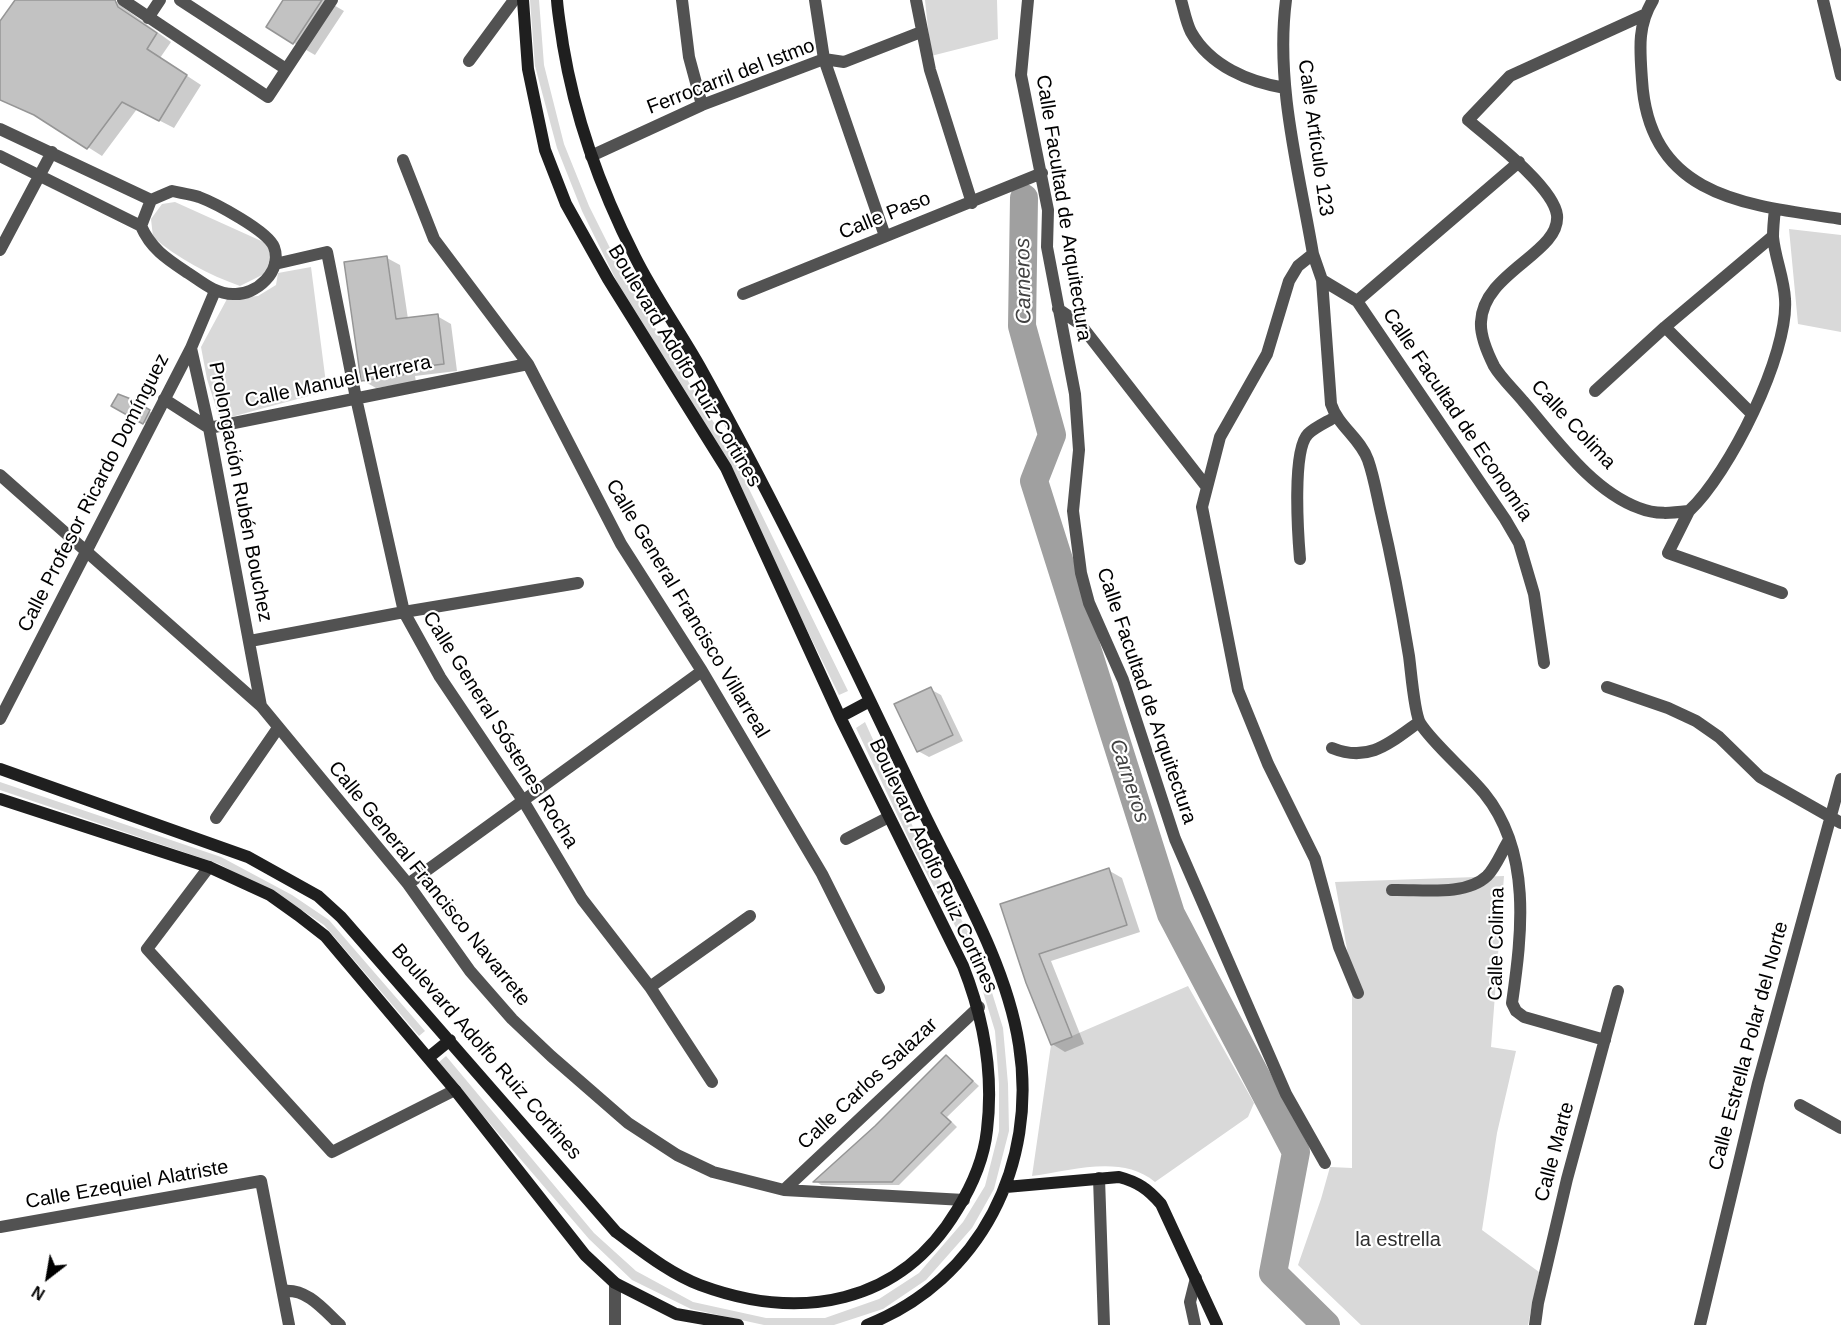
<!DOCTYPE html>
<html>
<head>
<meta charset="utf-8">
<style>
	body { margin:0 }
	#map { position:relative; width:1841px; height:1325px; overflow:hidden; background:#fff; font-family:Helvetica,sans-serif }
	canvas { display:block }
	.north { position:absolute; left:18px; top:1247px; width:60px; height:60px; -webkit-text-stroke:4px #fff; paint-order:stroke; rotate:211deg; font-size:16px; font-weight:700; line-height:24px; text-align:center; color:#000 }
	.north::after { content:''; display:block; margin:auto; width:21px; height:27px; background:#000; clip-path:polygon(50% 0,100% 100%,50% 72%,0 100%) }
</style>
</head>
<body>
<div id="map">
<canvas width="1841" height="1325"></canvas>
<div class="north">N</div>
</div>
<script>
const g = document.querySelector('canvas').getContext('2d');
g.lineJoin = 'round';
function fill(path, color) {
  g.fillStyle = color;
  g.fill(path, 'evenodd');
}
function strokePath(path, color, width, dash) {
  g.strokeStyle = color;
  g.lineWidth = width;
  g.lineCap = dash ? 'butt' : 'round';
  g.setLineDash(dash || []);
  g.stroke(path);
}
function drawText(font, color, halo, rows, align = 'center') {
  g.font = font + ' Helvetica,sans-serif';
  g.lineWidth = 4.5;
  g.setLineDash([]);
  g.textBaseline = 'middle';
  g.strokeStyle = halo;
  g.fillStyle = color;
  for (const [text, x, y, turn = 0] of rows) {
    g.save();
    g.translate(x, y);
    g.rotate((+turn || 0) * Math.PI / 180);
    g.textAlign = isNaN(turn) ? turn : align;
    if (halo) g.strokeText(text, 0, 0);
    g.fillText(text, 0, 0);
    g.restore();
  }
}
const green = new Path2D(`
	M 530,0 L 539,0 L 544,65 L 564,144 L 589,206 L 628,284 L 727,444 L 848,691 L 839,695 L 718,449 L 620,288 L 582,211 L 557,148 L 535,66 Z
	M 925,0 L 997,0 L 998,39 L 931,56 Z
	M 175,202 L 268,244 L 271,259 L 266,273 L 240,286 C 209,275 177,258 153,237 L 151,219 L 162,204 Z
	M 1789,229 L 1841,235 L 1841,332 L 1798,324 Z
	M 311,267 L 327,391 L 220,420 L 207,379 L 201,347 L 227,299 L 258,296 L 276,285 L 278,273 Z
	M 865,722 L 923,849 L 980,954 L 1003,1028 L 1008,1084 L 1009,1131 L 994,1189 L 972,1228 L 926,1280 L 883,1309 L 834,1325 L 764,1325 L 691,1309 L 632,1280 L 589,1239 L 438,1063 L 446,1056 L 594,1233 L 636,1271 L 693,1302 L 766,1318 L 825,1318 L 879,1299 L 919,1273 L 963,1222 L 985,1186 L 999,1131 L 999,1084 L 995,1031 L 973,959 L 915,852 L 856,728 Z
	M 0,782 L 221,857 L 292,895 L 329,920 L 425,1031 L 419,1036 L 324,925 L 288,901 L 219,864 L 0,790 Z
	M 1504,876 L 1491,1047 L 1516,1051 L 1497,1133 L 1482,1230 L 1539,1272 L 1528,1325 L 1361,1325 L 1298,1265 L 1321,1199 L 1330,1167 L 1352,1168 L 1352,977 L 1335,882 Z
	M 1188,986 L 1254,1103 L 1248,1117 L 1155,1182 C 1121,1154 1072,1171 1032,1176 L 1051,1045 Z`);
const shadow = new Path2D(`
	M 17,0 L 113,0 L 171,42 L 160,58 L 201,85 L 174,128 L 137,109 L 102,156 L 45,120 L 0,100 L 0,23 Z
	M 285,0 L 325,0 L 344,11 L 315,55 L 294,43 Z
	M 387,258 L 400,265 L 408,319 L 437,316 L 451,324 L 457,371 L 415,376 L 416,382 L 376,388 L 362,380 Z
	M 131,400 L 155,415 L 150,426 L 113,405 Z
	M 930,689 L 941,695 L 963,741 L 929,757 L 918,751 Z
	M 1108,870 L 1122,878 L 1140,932 L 1051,961 L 1084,1044 L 1065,1052 L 1052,1044 L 1002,905 Z
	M 947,1057 L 979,1086 L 947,1117 L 957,1127 L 899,1185 L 821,1185 L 816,1181 L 877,1127 Z`);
const river = new Path2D(`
	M 1024,198 L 1022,326 L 1052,435 L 1034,481 L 1171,914 L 1296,1152 L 1273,1273 L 1326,1325`);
const building = new Path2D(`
	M 15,0 L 115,0 L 118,7 L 157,33 L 147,49 L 187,75 L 159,121 L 122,102 L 87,149 L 34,115 L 0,100 L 0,21 Z
	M 283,0 L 322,0 L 293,44 L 266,27 Z
	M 387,256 L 396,319 L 438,314 L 444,364 L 403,369 L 403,375 L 361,381 L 344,262 Z
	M 118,394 L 131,399 L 150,410 L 143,424 L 111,406 Z
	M 931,687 L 953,735 L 917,752 L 894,704 Z
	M 1109,868 L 1127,925 L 1039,954 L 1072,1037 L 1051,1045 L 1026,983 L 1000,904 Z
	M 946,1055 L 973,1081 L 941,1113 L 951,1122 L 892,1182 L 813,1182 L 875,1126 Z`);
const pedestrian = new Path2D(`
	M 216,818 L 278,728`);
const minor = new Path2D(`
	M 123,0 L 268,97 L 332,0
	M 180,0 L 286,69
	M 682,0 L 689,57 L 702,105
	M 815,0 L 824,59 L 885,236
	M 916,0 L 930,70 L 972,203
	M 1028,0 L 1021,75 L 1048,210 L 1047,247 L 1075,394 L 1079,450 L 1073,511 L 1081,573 L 1089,603 L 1123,680 L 1175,839 L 1286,1094 L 1325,1163
	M 1181,0 C 1184,10 1186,22 1191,32 C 1210,66 1249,82 1285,88
	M 1286,0 C 1275,84 1299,171 1313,254 L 1322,280 L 1331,404 C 1338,426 1360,438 1368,460 C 1374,477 1377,496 1381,513 C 1392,560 1401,607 1409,656 C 1411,670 1414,712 1420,723 C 1433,744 1467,772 1484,793 C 1532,852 1522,933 1512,1003 L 1516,1011 L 1524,1017 L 1605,1040
	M 1653,0 C 1637,26 1640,50 1642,80 C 1649,198 1747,205 1841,219
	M 1823,0 L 1841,75
	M 1644,15 L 1510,76 L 1468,120 C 1490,139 1553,186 1557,215 C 1561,253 1483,272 1481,322 C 1480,336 1488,354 1494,366 C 1501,378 1514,390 1523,401 C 1556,439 1591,490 1639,508 C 1656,515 1672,513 1689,511 C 1729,474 1789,354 1785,299 C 1784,278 1775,258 1773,237 C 1773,228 1774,218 1775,209
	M 148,18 L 160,0
	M 469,61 L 514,0
	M 591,156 L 702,105 L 824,59 L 844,62 L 921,32
	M 403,160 L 434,239 L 528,364 L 621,544 L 702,671 L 822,874 L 879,988
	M 1313,254 L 1298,266 L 1289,281 L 1267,354 L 1220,437 L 1202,507 L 1238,690 L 1268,764 L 1315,859 L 1339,947 L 1358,993
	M 275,264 L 327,252 L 356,398 L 404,612 L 440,677 L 524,802 L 582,899 L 650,987 L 712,1082
	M 1322,280 L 1357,301 L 1505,519 L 1519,543 L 1534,594 L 1544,663
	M 215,291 L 191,348 L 209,428 L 261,706
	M 743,294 L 1042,173
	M 1357,301 L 1519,162
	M 1058,309 L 1080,324 L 1206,486
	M 1665,327 L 1752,414
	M 1595,391 L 1665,327 L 1773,236
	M 164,399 L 209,428 L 528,364
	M 0,475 L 261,706 L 408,884 L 470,971 L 512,1019 L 551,1056 L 628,1123 L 677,1155 L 713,1172 L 784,1190 L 964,1200
	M 1689,511 L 1668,553 L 1782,593
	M 1300,559 C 1298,535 1292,450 1308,434 C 1315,427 1327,422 1335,417
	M 250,641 L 404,612 L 578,583
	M 1607,687 L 1668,708 L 1696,721 L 1719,737 L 1760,777 L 1841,823
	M 0,719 L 191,348
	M 1332,748 C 1369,763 1390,743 1419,722
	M 846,839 L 889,817
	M 209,867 L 147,949 L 332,1152 L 455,1090
	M 408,884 L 702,671
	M 1392,890 C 1420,889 1465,897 1487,876 C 1496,867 1502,851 1509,840
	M 650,987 L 750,916
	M 1800,1105 L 1841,1128
	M 1099,1178 L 1104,1325
	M 784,1190 L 979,1007
	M 0,1227 L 261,1181 L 289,1325
	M 615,1283 L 615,1325
	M 283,1291 C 307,1288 324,1310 340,1325
	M 1195,1325 L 1190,1302 L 1196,1278
	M 1535,1325 L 1538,1303 L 1567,1179 L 1618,991
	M 1700,1325 L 1758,1083 L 1841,779`);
const tertiary = new Path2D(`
	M 0,129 L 151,200
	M 0,156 L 141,226
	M 172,191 C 181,193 190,194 199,197 C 215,203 268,231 274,247 C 283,271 256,296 233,294 C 215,294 202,282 188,273 C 167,259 151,249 141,226 L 151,200 Z
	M 0,250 L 52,152`);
const secondary = new Path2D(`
	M 557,0 C 558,15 561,30 563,45 C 575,118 601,190 635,257 C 654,295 679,330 700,367 C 779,509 849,656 919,803 C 955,879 1006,961 1019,1045 C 1038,1164 981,1280 867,1325
	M 840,717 L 870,701
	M 0,769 L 248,857 L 318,896 L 341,917 L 616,1232 C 642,1251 669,1273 700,1285 C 800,1322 900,1305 957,1210 C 972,1186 984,1158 987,1130 C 994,1072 984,1019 963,966 L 840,717 L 726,468 L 608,279 L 566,204 L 545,150 L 528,69 L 523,0
	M 0,799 L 209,867 L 270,895 L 298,915 L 325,936 L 455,1090 L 585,1255 L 615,1283 L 676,1314 L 738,1325
	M 428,1058 L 450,1040
	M 1006,1187 L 1119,1177 C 1138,1182 1148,1189 1161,1204 L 1217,1325`);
const streetNames = [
	["Ferrocarril del Istmo",731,77,-21],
	["Calle Artículo 123",1315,138,82],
	["Calle Facultad de Arquitectura",1063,208,81],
	["Calle Paso",885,216,-22],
	["Boulevard Adolfo Ruiz Cortines",684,366,59],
	["Calle Manuel Herrera",338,382,-12],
	["Calle Facultad de Economía",1457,415,56],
	["Calle Colima",1573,425,47],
	["Prolongación Rubén Bouchez",240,492,79],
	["Calle Profesor Ricardo Domínguez",94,493,-63],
	["Calle General Francisco Villarreal",687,609,59],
	["Calle Facultad de Arquitectura",1146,696,71],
	["Calle General Sóstenes Rocha",500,730,58],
	["Boulevard Adolfo Ruiz Cortines",933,866,65],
	["Calle General Francisco Navarrete",429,884,51],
	["Calle Colima",1497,944,-89],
	["Calle Estrella Polar del Norte",1749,1046,-75],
	["Boulevard Adolfo Ruiz Cortines",486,1052,49],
	["Calle Carlos Salazar",868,1084,-43],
	["Calle Marte",1555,1152,-75],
	["Calle Ezequiel Alatriste",127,1185,-10]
];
const parkNames = [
	["la estrella",1398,1240]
];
const waterNames = [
	["Carneros",1024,281,-91],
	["Carneros",1129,781,72]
];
fill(green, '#d9d9d9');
fill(shadow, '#0003');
strokePath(river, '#a0a0a0', 28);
fill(building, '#c2c2c2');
strokePath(building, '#969696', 1.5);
strokePath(pedestrian, '#525252', 12);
strokePath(minor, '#525252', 12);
strokePath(tertiary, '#525252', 12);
strokePath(secondary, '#1f1f1f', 12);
drawText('20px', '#000', '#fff', streetNames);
drawText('20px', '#303030', '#fff', parkNames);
drawText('italic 21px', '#414141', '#fff', waterNames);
</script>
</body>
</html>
